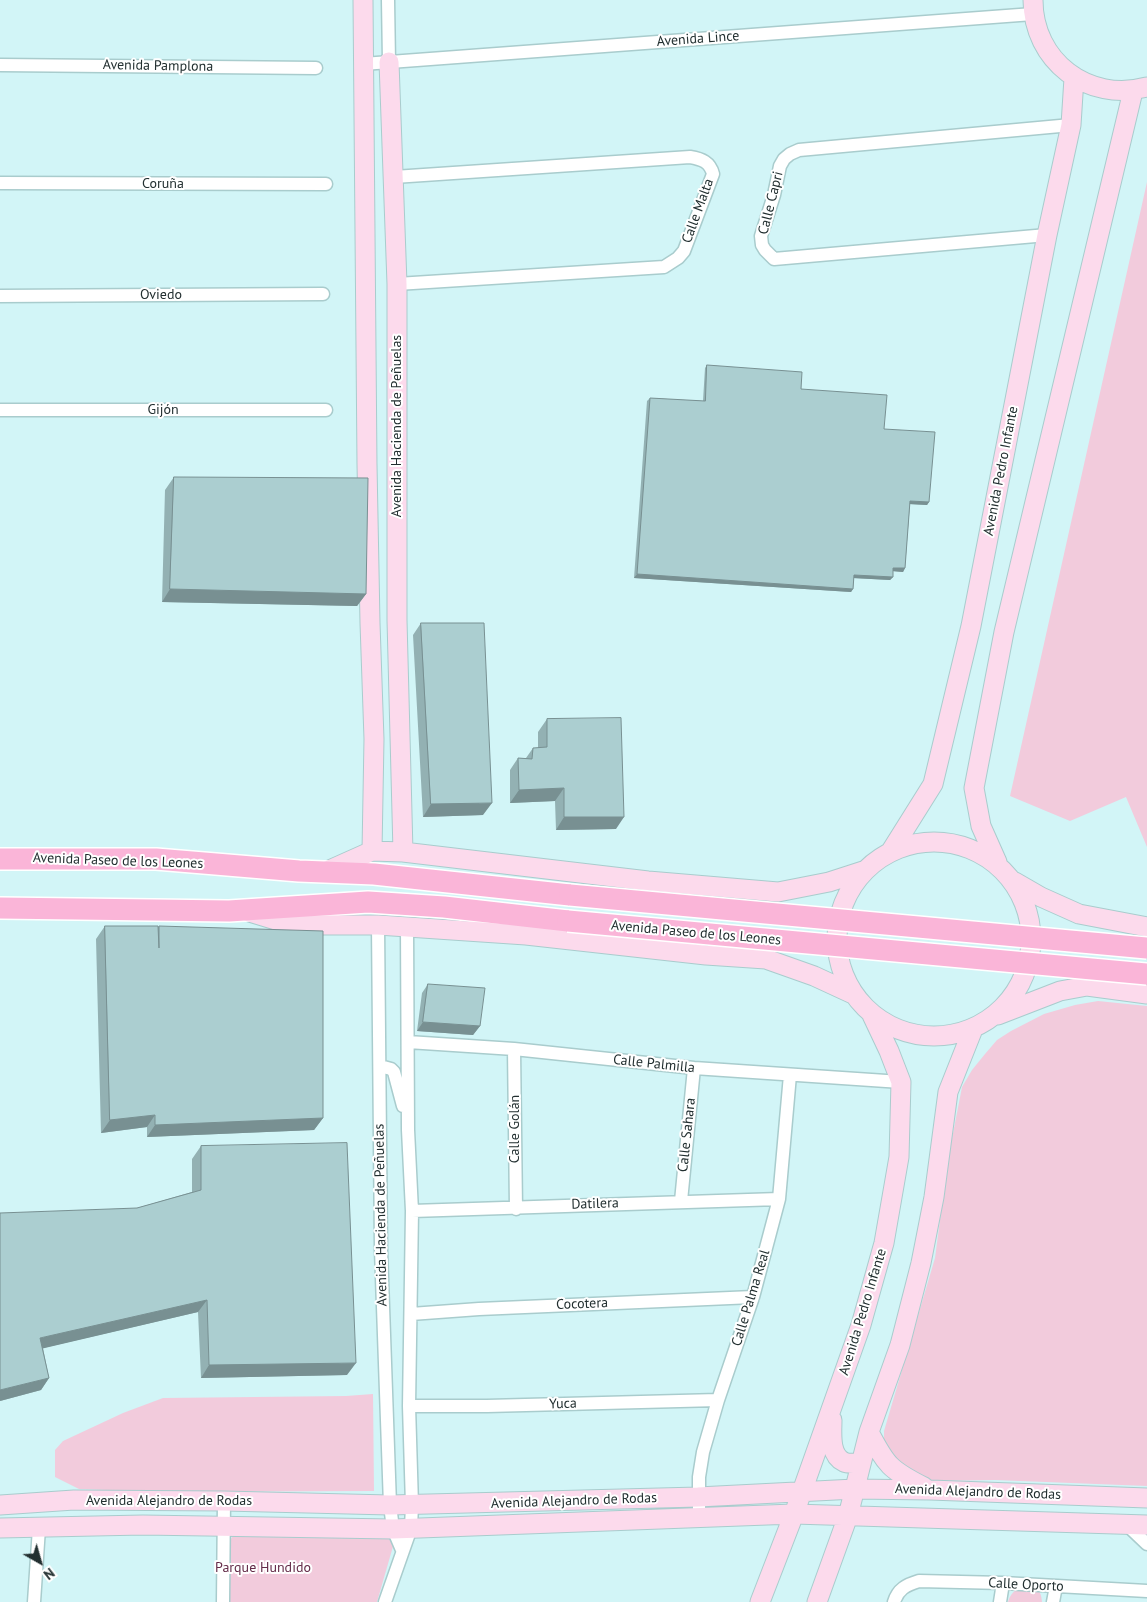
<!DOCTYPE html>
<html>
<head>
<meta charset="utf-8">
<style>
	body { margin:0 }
	#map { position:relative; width:1147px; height:1602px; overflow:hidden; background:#d2f5f7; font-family:"PT Sans",sans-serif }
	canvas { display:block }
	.north { position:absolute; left:15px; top:1537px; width:50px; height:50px; -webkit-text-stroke:4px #fff; paint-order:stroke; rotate:142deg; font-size:14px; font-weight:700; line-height:20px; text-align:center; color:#222f30 }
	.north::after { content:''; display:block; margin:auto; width:18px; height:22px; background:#222f30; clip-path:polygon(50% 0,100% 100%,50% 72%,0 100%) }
</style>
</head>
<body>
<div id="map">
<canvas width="1147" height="1602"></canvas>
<div class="north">N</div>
</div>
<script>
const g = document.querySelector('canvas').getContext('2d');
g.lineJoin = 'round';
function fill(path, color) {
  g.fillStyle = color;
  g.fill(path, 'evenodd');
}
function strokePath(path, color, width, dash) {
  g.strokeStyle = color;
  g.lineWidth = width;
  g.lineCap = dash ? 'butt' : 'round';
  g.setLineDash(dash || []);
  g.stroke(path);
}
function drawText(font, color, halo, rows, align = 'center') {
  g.font = font + ' "PT Sans",sans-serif';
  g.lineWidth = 4;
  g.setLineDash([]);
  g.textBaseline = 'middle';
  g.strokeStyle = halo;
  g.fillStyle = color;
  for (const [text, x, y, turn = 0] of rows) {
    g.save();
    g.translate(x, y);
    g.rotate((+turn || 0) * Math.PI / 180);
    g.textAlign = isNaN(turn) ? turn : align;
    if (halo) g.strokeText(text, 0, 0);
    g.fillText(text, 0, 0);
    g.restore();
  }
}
const green = new Path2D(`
	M 1147,182 L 1147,847 L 1126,797 L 1070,821 L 1010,796 Z
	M 1098,1001 L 1147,1006 L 1147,1486 L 995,1480 L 935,1481 L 917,1477 L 888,1454 L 884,1441 L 884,1431 L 935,1258 L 948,1159 L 962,1087 L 972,1070 L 985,1054 L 997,1040 L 1011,1031 L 1044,1014 L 1075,1005 Z
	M 373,1394 L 374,1491 L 156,1492 L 79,1489 L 55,1477 L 55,1450 L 63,1441 L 123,1413 L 163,1398 L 346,1396 Z
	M 234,1535 L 389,1536 L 394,1543 L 377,1602 L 229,1602 L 229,1541 Z
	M 1022,1586 C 1035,1588 1041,1587 1042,1602 L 1008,1602 C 1010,1594 1015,1590 1022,1586 Z`);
const street = new Path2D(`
	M 388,0 L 389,62
	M 363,64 L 1033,14
	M 0,65 L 316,68
	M 394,177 L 690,157 C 702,159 710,162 713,174 L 684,251 L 678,258 L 664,267 L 397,284
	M 0,183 L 326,184
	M 1047,235 L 774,259 L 765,250 L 762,245 L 761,236 L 774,195 L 780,166 L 784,159 L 790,154 L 799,150 L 1071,125
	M 0,296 L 323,294
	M 0,410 L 326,410
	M 378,925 L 381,1250 L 390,1505 L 393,1529 L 402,1550
	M 408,1042 L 514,1049 L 694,1068 L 901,1082
	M 514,1049 L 516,1209
	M 380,1066 L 391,1069 L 394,1072 L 403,1106
	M 681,1201 L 694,1068
	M 412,1211 C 534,1208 656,1202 779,1199
	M 411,1314 L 479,1309 L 753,1297
	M 409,1406 L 487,1406 L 718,1400
	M 699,1518 L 699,1477 L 703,1452 L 718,1400 L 753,1297 L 779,1199 L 790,1075
	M 1126,1524 L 1147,1544
	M 34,1602 L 39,1528
	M 223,1602 L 224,1501
	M 385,1602 L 411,1528 L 412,1505 L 409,1406 L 412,1211 L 408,1130 L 407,927
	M 894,1602 C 898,1589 906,1585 919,1581 L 1003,1583 L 1147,1591
	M 1000,1602 L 1003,1583
	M 1053,1602 L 1056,1586`);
const secondary = new Path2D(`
	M 363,0 L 367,464 L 370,623 L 374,739 L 372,851
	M 1033,0 C 1033,61 1088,103 1147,87
	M 389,62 L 397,284 L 397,620 L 403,852
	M837 939a97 97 0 1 1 194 0a97 97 0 1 1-194 0Z
	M 891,851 L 933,784 L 971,626 L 1047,235 L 1071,125 L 1074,78
	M 997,862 L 981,826 L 974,788 L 1004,632 L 1133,91
	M 325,872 L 372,851 L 403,852 L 648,881 L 778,892 L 829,882 L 863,871
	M 1015,882 L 1041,897 L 1079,914 L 1147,927
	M 246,911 L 282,922 L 313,925 L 378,925 L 526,935 L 706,955 L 766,959 L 814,976 L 853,994
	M 998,1015 L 1060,991 L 1087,986 L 1147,994
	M 832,1420 C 832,1433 829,1455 844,1462 C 848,1464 856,1463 860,1463
	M 869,1432 C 886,1465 890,1470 924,1487
	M 0,1505 L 74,1500 L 224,1501 L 390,1505 L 698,1497 L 855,1489 L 930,1490 L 1147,1498
	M 0,1528 L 143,1525 L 393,1529 L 794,1514 L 1147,1525
	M 760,1602 L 794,1514 L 861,1325 L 884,1243 L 899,1157 L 901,1082 L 889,1051 L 872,1015
	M 817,1602 L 848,1516 L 869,1432 L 900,1345 L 921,1263 L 934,1197 L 948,1092 L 973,1029`);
const primary = new Path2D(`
	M 0,859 L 156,859 L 299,871 L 374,874 L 570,895
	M 0,908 L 229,911 L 368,902 L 444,907 L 568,921`);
const primaryBridge = new Path2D(`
	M 570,895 L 1147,948
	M 568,921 L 1147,974`);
const wall = new Path2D(`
	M 707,365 L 801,389 L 884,429 L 929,502 L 927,505 L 910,504 L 905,568 L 903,572 L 893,571 L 893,577 L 890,580 L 854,578 L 853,589 L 851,592 L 634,578 L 647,401 L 650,398 L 703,401 L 705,368 Z
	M 174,477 L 366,594 L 357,606 L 162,602 L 165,490 Z
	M 421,623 L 483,815 L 423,817 L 413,635 Z
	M 547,719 L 616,829 L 556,830 L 555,801 L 510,803 L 510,770 L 518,758 L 526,758 L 533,748 L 538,748 L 538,732 Z
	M 105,926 L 158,927 L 159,926 L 323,1118 L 314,1130 L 147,1137 L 147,1127 L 101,1133 L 96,939 Z
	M 428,984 L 480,1026 L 473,1035 L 417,1031 L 422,993 Z
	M 201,1146 L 347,1375 L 201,1378 L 198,1312 L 43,1348 L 49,1378 L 41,1390 L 0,1401 L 137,1208 L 192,1192 L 192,1159 Z`);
const shadedWall = new Path2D(`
	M 910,501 L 929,502 L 927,505 L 908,504 Z
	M 893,568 L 905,568 L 903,572 L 891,571 Z
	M 637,574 L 853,589 L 851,592 L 634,578 Z
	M 854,575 L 893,577 L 890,580 L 852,578 Z
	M 170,589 L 366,594 L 357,606 L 162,602 Z
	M 564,788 L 555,801 L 510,803 L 519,790 Z
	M 492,803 L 483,815 L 423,817 L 431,804 Z
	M 564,817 L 624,817 L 616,829 L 556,830 Z
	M 423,1022 L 480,1026 L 473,1035 L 417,1031 Z
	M 155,1115 L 147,1127 L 101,1133 L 110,1120 Z
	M 323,1118 L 314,1130 L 147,1137 L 155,1125 Z
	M 207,1300 L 198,1312 L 32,1351 L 40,1338 Z
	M 356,1363 L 347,1375 L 201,1378 L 209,1365 Z
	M 49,1378 L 41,1390 L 0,1401 L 0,1390 Z`);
const building = new Path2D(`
	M 707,365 L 802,372 L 801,389 L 887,395 L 884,429 L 935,432 L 929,502 L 910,501 L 905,568 L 893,568 L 893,577 L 854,575 L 853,589 L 637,574 L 650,398 L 705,401 Z
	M 174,477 L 368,478 L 366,594 L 170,589 Z
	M 421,623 L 484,623 L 492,803 L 431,804 Z
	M 621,718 L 624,817 L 564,817 L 564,788 L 519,790 L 518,758 L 532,759 L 533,748 L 547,747 L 547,719 Z
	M 105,926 L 158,926 L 159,948 L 159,926 L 323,931 L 323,1118 L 155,1125 L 155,1115 L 110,1120 Z
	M 428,984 L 485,988 L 480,1026 L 423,1022 Z
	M 347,1143 L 356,1363 L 209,1365 L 207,1300 L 40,1338 L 49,1378 L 0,1390 L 0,1213 L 137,1208 L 201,1190 L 201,1146 Z`);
const streetNames = [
	["Avenida Lince",698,39,-4],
	["Avenida Pamplona",158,66,1],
	["Coruña",163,184],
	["Calle Capri",771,203,-76],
	["Calle Malta",698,211,-70],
	["Oviedo",161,295],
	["Gijón",163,410],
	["Avenida Hacienda de Peñuelas",397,426,-90],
	["Avenida Pedro Infante",1001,471,-79],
	["Avenida Paseo de los Leones",118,861,2],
	["Avenida Paseo de los Leones",696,933,5],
	["Calle Palmilla",654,1064,6],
	["Calle Golán",515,1129,-90],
	["Calle Sahara",687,1135,-84],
	["Datilera",595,1204,-2],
	["Avenida Hacienda de Peñuelas",381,1215,-91],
	["Calle Palma Real",751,1298,-73],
	["Cocotera",582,1304,-2],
	["Avenida Pedro Infante",863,1312,-73],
	["Yuca",563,1404,-2],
	["Avenida Alejandro de Rodas",978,1492,2],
	["Avenida Alejandro de Rodas",169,1501],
	["Avenida Alejandro de Rodas",574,1501,-2],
	["Calle Oporto",1026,1585,3]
];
const parkNames = [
	["Parque Hundido",263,1568]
];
fill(green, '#f2cbdc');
strokePath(street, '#a9cccd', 15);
strokePath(secondary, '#a9cccd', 21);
strokePath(primary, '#fff', 24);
strokePath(street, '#fff', 12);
strokePath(secondary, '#fcdaec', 19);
strokePath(primary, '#fab5d8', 21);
strokePath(primaryBridge, '#fff', 24, []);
strokePath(primaryBridge, '#fab5d8', 21);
fill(wall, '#93b1b3');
fill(shadedWall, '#789092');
fill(building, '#abced0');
strokePath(building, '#789092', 1);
drawText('14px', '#222f30', '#fff', streetNames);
drawText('14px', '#642c49', '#fff', parkNames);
</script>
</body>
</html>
